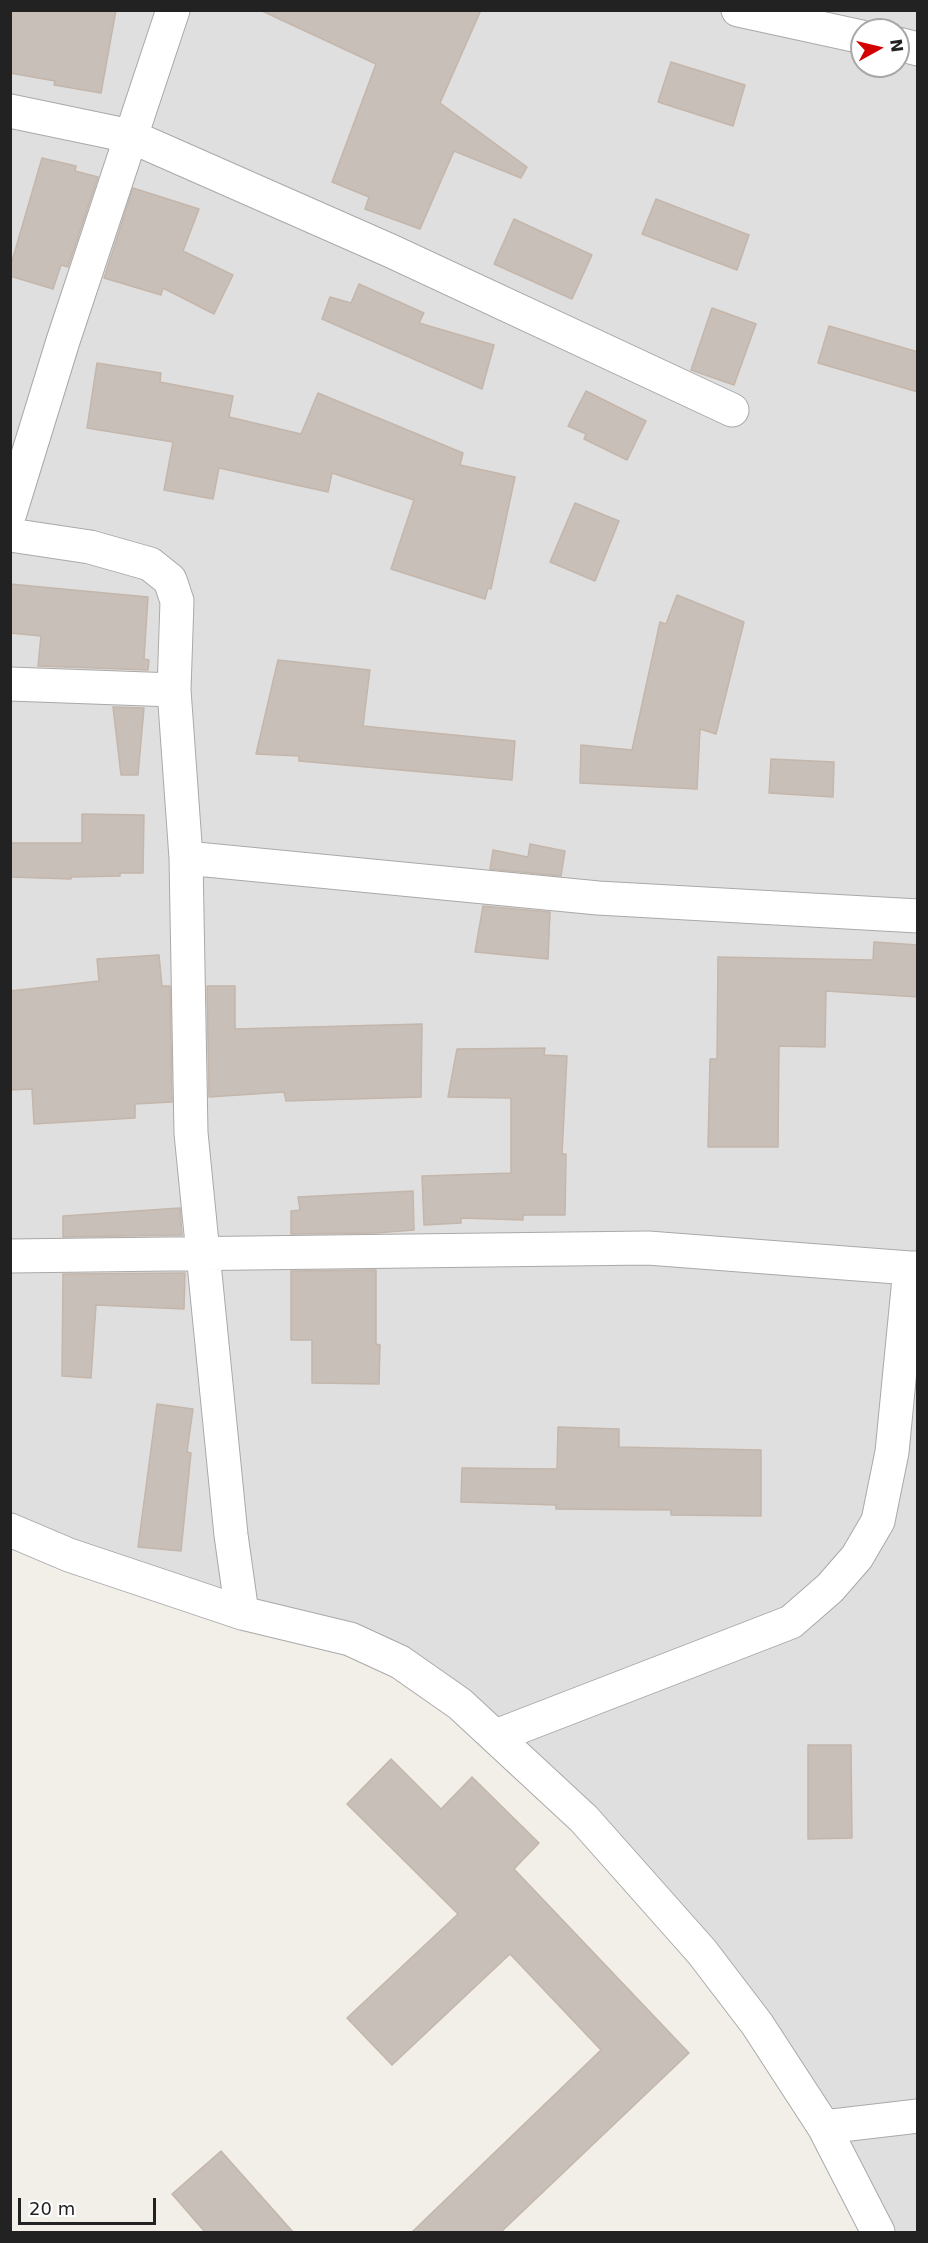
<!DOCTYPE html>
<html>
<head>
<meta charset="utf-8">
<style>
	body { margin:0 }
	#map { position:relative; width:928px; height:2243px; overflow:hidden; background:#f2efe9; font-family:"DejaVu Sans",sans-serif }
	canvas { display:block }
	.frame { position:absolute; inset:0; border:12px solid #222; pointer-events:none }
	.north { position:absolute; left:850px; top:18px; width:60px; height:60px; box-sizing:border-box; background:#fff; border:2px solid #a7a7a7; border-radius:50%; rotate:82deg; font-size:16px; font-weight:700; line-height:24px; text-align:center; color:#222 }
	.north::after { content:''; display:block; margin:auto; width:21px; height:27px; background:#d40000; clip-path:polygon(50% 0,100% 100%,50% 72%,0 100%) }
	.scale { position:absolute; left:18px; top:2198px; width:138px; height:27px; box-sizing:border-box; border:3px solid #222; border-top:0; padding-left:8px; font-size:18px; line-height:21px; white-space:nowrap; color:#222; -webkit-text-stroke:4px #fff; paint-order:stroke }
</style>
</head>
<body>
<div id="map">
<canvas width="928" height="2243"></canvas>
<div class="frame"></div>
<div class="north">N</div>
<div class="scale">20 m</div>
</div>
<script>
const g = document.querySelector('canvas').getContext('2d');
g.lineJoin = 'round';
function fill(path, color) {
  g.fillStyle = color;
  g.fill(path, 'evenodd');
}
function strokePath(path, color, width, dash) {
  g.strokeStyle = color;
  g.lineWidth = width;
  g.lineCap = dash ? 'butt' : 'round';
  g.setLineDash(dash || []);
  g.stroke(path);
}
const residential = new Path2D(`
	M 10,11 L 917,11 L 917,2232 L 878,2232 L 702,1952 L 400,1662 L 11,1530 ZM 862,30 L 898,30 L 898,66 L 862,66 Z`);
const building = new Path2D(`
	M 10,10 L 116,10 L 101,93 L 54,85 L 55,81 L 10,73 Z
	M 260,10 L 481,10 L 440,103 L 527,167 L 521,178 L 454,151 L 420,229 L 365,209 L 369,197 L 332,182 L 376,64 Z
	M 671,62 L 745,85 L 733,126 L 658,102 Z
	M 42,158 L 76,166 L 75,171 L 98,177 L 68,267 L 61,265 L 53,289 L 10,276 L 10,268 Z
	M 133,188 L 199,209 L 183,251 L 233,275 L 214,314 L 163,288 L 161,295 L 104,278 Z
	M 656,199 L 749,235 L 737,270 L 642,234 Z
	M 514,219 L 592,255 L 572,299 L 494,264 Z
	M 359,284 L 424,313 L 419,323 L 494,345 L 482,389 L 322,319 L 330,297 L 351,303 Z
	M 712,308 L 756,324 L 734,385 L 691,370 Z
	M 829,326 L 918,352 L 918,392 L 818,363 Z
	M 97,363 L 161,373 L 160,382 L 233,396 L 229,417 L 301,434 L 318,393 L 463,453 L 460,465 L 515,477 L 491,589 L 488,588 L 485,599 L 391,569 L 414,500 L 332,473 L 328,492 L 219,468 L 213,499 L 164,490 L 173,442 L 87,428 Z
	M 586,391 L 646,421 L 627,460 L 584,439 L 586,434 L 568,426 Z
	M 575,503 L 619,521 L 595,581 L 550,562 Z
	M 10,584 L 148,597 L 144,659 L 149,660 L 148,670 L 38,666 L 41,636 L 10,633 Z
	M 677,595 L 744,622 L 716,734 L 700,729 L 697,789 L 580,783 L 581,745 L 632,750 L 660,622 L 666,624 Z
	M 278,660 L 370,670 L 363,726 L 515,741 L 512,780 L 299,761 L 299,756 L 256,754 Z
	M 113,707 L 144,708 L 138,775 L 121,775 Z
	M 771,759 L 834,762 L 833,797 L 769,793 Z
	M 82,814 L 144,815 L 143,873 L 120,873 L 120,876 L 71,877 L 71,879 L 10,877 L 10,843 L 82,843 Z
	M 530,844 L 565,851 L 561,876 L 490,869 L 493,850 L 528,857 Z
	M 483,906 L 550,912 L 548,959 L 475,952 Z
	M 874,942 L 918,945 L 918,997 L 826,991 L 825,1047 L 779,1046 L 778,1147 L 708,1147 L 710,1059 L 717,1059 L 718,957 L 873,960 Z
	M 159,955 L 162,986 L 170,986 L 172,1102 L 135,1104 L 135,1118 L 34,1124 L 32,1089 L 10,1090 L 10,991 L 99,981 L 97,959 Z
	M 207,986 L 235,986 L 235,1029 L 422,1024 L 421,1097 L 286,1101 L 284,1092 L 209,1097 Z
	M 545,1048 L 544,1055 L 567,1056 L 562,1154 L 566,1154 L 565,1215 L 523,1215 L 523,1220 L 461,1218 L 461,1223 L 424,1225 L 422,1176 L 511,1173 L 511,1098 L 448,1097 L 457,1049 Z
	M 413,1191 L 414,1230 L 376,1233 L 291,1234 L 291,1211 L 300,1210 L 298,1197 Z
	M 180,1208 L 182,1235 L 63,1237 L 63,1216 Z
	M 376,1270 L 376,1344 L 380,1345 L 379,1384 L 312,1383 L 312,1340 L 291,1340 L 291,1271 Z
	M 185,1273 L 184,1309 L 96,1305 L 91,1378 L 62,1376 L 63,1274 Z
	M 157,1404 L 193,1409 L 187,1452 L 191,1453 L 181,1551 L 138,1547 Z
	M 558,1427 L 619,1429 L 619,1447 L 761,1450 L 761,1516 L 671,1515 L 671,1510 L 556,1509 L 556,1505 L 461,1502 L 462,1468 L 557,1469 Z
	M 808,1745 L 851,1745 L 852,1838 L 808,1839 Z
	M 391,1759 L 441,1809 L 472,1777 L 539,1843 L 514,1869 L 689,2053 L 501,2232 L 412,2232 L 601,2050 L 510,1954 L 392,2065 L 347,2018 L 458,1914 L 347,1804 Z
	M 221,2151 L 293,2232 L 205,2232 L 172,2194 Z`);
const minor = new Path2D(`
	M 738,10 L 862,37
	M 898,44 L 918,49
	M 10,111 L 130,136 L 391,251 L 732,410
	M 10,513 L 63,341 L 173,10
	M 10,535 L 90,547 L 150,564 L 170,580 L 177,601 L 174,690 L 186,858 L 191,1133 L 231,1535 L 242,1613 L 350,1639 L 400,1662 L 460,1704 L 584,1819 L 702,1952 L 757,2024 L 824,2127 L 878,2232
	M 10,684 L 174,690
	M 186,858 L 598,898 L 918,916
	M 10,1256 L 648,1248 L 910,1268
	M 10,1530 L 69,1555 L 242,1613
	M 496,1736 L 791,1622 L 830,1588 L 857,1557 L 878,1521 L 892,1452 L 910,1268 L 918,1268
	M 824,2127 L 918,2116`);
fill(residential, '#e0dfdf');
fill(building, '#c7bfb8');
strokePath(building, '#c4b6ab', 1.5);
strokePath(minor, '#a9a9a9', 35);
strokePath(minor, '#fff', 33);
</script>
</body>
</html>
